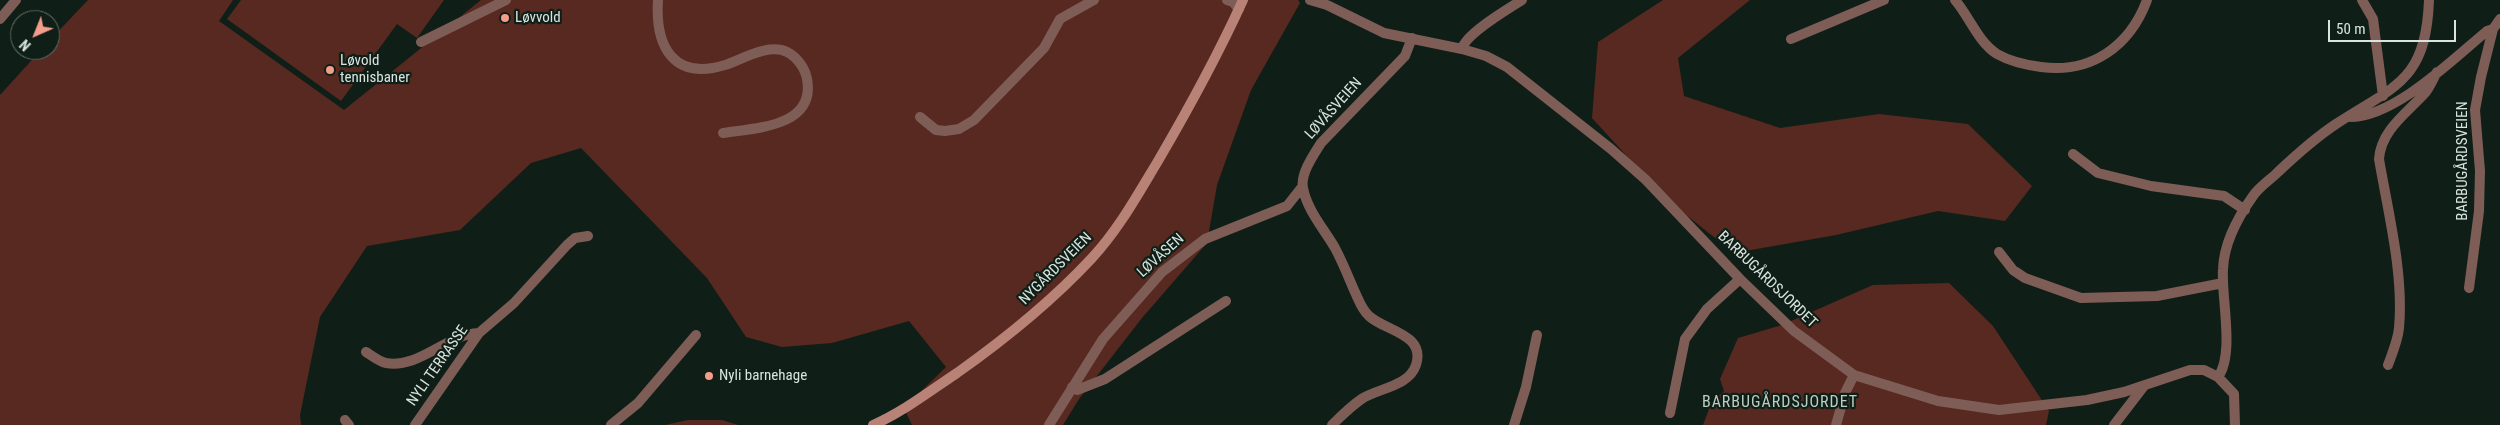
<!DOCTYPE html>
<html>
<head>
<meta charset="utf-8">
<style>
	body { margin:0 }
	#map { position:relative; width:2500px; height:425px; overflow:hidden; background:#0f1f18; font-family:"Roboto Condensed",sans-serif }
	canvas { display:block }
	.north { position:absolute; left:10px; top:10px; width:50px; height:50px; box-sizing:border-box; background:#0f1f18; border:1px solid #606e68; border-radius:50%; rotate:224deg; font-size:14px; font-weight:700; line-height:20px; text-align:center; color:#dae4df }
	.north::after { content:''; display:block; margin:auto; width:18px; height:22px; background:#f49d8b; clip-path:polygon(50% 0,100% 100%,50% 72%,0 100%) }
	.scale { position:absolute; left:2328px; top:20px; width:128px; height:22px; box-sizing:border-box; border:2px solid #dae4df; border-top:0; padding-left:6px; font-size:15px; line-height:18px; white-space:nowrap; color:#dae4df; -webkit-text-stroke:4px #0f1f18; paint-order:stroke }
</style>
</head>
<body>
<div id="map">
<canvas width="2500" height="425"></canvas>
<div class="north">N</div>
<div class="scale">50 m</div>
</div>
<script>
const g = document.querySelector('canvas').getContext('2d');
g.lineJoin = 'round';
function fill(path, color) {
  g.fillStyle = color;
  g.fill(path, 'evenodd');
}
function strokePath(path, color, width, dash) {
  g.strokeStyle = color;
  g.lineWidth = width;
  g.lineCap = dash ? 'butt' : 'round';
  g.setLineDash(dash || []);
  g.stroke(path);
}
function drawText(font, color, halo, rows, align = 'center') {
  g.font = font + ' "Roboto Condensed",sans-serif';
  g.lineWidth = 4.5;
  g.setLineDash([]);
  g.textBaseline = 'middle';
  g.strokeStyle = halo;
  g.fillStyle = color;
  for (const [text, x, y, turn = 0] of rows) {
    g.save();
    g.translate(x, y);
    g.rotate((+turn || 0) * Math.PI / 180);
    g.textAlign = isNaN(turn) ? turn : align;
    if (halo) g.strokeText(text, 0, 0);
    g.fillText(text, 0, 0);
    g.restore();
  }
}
const green = new Path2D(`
	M 88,0 L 233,0 L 219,21 L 344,110 L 481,0 L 1298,0 L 1300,3 L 1251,90 L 1217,185 L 1207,243 L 1142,318 L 1079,399 L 1063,425 L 912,425 L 904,408 L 946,367 L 909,321 L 832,343 L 782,347 L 746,337 L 707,278 L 581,148 L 531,163 L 460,230 L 367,246 L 320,317 L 300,415 L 301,425 L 0,425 L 0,95 L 41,50 L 50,50 L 50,40 Z
	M 241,0 L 444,0 L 417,38 L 397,24 L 341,101 L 227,19 Z
	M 1663,0 L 1750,0 L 1678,58 L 1684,96 L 1780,128 L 1879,114 L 1968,124 L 2032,186 L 2005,221 L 1938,211 L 1836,235 L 1734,253 L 1666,199 L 1592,118 L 1598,42 Z
	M 1949,283 L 1993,326 L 2049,411 L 2046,425 L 1703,425 L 1712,401 L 1724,391 L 1720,379 L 1738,338 L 1782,325 L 1873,285 Z
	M 688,420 L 722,420 L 738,425 L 665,425 Z`);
const street = new Path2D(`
	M 658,0 C 655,46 673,81 725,65 C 743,59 769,43 787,52 C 797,57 805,68 807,79 C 816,127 755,128 723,133
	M 1227,0 L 1233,2 L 1239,9
	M 1310,0 L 1327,5 L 1384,33 L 1462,49 L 1486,56 L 1507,67 L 1611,149 L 1646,180 L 1740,279 L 1794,331 L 1854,375 L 1938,401 L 1999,410 L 2087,400 L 2124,392 L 2190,370 L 2204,370 L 2218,377
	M 1955,0 C 1969,16 1978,42 1997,54 C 2011,62 2026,65 2041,67 C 2091,74 2130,46 2147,0
	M 2362,0 L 2373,19 L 2383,96
	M 0,19 L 16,0
	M 2493,29 L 2500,19
	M 1791,39 L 1884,0
	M 421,42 L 506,0
	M 1462,49 C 1465,34 1508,9 1522,0
	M 920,117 L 936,130 L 945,131 L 959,129 L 974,120 L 1044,48 L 1060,19 L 1094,0
	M 2350,117 C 2395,117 2453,59 2487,31 L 2493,29
	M 2073,154 L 2098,173 L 2151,186 L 2224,196 L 2245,210
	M 1999,252 L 2013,270 L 2025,278 L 2081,298 L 2157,296 L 2223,283
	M 2469,288 L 2479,211 L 2480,171 L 2475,110 L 2481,77 L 2493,29
	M 366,352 C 372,356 380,362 386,363 C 420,369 446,334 479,333
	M 2388,365 C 2392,354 2398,340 2399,328 C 2404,274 2388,212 2379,159 C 2381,130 2407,113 2425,93 C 2430,87 2433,79 2437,72
	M 1072,387 L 1077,390 L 1105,379 L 1226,301
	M 1670,413 L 1685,339 L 1707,309 L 1740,279
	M 345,420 L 349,425
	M 415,425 L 479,333 L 514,303 L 567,245 L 575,238 L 588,236
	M 611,425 L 638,403 L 696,335
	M 1049,425 L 1103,339 L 1162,272 L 1205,239 L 1287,206 L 1302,187
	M 1332,425 C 1342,415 1351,406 1363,398 C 1380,388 1409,386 1416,365 C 1426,334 1385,331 1369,316 C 1361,309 1358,298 1354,290 C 1348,276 1342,261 1335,248 C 1324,229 1307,210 1303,188 C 1300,174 1314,154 1321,143 L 1405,56 L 1412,38
	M 1514,425 L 1526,387 L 1537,335
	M 1836,425 L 1845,393 L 1854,375
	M 2114,425 L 2144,386
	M 2235,425 L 2234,394 L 2218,377 C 2235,354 2221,297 2223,269 C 2224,243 2238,217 2253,196 C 2259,187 2270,180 2278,172 C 2296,155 2315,138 2336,124 C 2396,85 2426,81 2429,0`);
const secondary = new Path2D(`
	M 873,425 C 903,412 930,391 957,373 C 1005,339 1052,301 1092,258 C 1119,229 1138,194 1158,161 C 1189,108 1218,55 1243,0`);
const markers = [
	[505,18,5,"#f49d8b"],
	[330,70,5,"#f49d8b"],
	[709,376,5,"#f49d8b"]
];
const poiNames = [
	["Løvvold",515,18],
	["Løvold",340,61],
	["tennisbaner",340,78],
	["Nyli barnehage",719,376]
];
const streetNames = [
	["LØVÅSVEIEN",1334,109,-48],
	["BARBUGÅRDSVEIEN",2463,161,-90],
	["LØVÅSEN",1161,256,-42],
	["NYGÅRDSVEIEN",1056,269,-45],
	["BARBUGÅRDSJORDET",1767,280,44],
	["NYLI TERRASSE",438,366,-55]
];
const neighbourhoodNames = [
	["BARBUGÅRDSJORDET",1780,403]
];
fill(green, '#572920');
strokePath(street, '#7e5d56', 10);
strokePath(secondary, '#b88277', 10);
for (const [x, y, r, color] of markers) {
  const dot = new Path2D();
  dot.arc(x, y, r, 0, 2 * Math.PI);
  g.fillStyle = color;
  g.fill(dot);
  strokePath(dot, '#0f1f18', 2);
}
drawText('15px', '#dae4df', '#0f1f18', poiNames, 'left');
drawText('15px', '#dae4df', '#0f1f18', streetNames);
g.letterSpacing = '1px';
drawText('16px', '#bacec4', '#0f1f18', neighbourhoodNames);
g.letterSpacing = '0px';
</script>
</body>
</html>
